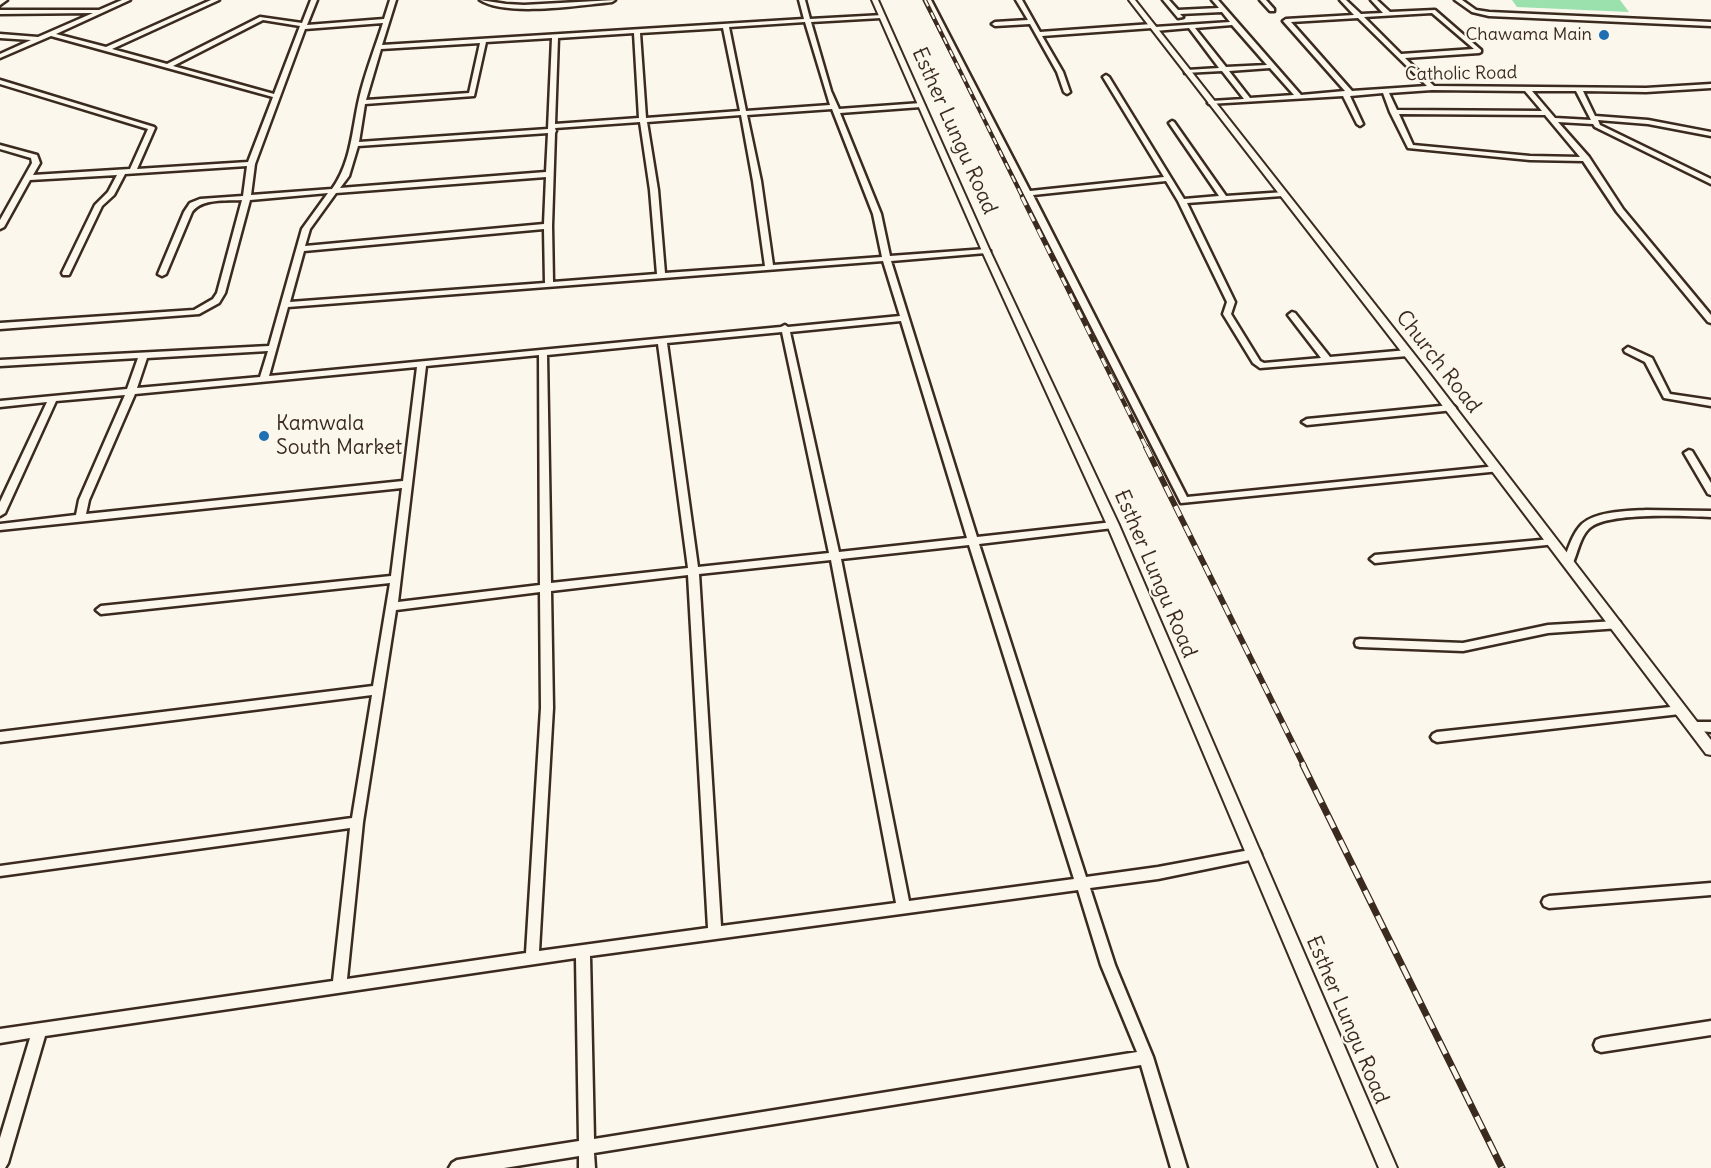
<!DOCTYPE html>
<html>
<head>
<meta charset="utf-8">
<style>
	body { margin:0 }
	canvas { display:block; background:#fbf7ec }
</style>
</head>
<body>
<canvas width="1711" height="1168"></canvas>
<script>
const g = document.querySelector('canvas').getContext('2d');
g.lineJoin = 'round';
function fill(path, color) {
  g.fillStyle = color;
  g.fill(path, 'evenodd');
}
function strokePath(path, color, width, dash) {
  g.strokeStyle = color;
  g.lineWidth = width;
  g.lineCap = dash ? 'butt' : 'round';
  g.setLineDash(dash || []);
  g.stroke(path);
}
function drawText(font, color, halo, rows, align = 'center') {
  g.font = font + ' Delius,sans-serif';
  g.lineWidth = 4.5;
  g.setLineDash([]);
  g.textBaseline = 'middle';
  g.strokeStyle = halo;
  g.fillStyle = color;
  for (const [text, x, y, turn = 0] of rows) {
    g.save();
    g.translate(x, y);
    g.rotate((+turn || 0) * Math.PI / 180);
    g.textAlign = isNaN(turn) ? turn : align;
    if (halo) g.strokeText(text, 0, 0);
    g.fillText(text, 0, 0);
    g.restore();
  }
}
const green = new Path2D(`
	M 1512,0 L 1620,0 L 1629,12 L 1517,7 Z`);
const minor = new Path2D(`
	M 0,0 L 7,0 L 0,5 Z
	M 122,0 L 130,0 L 56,34 L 106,47 L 211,0 L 219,0 L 112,49 L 167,64 L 260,17 L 302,23 L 311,0 L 317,0 L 307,25 L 384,19 L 390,0 L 396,0 L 382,45 L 804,19 L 799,0 L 805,0 L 810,19 L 883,15 L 884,16 L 881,18 L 811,22 L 831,91 L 839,109 L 921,103 L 924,105 L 921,107 L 840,113 L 881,214 L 890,256 L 986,249 L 990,251 L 986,253 L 891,261 L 977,537 L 1113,522 L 1118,525 L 1113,528 L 979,544 L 1086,877 L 1158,867 L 1255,849 L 1259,850 L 1261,854 L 1259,858 L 1255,859 L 1158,879 L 1090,888 L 1115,965 L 1153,1057 L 1187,1168 L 1171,1168 L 1141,1065 L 594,1153 L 595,1168 L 579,1168 L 579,1156 L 504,1168 L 449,1168 L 452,1163 L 457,1160 L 579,1141 L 576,958 L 45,1036 L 8,1163 L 5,1168 L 0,1168 L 0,1138 L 30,1038 L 0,1043 L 0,1029 L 333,981 L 350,828 L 0,876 L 0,866 L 352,818 L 372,695 L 0,742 L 0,732 L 373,686 L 390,583 L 101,614 L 96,610 L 101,606 L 391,576 L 402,488 L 0,530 L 0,524 L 76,515 L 79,500 L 125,395 L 56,401 L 5,513 L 0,516 L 0,502 L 47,402 L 0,407 L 0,401 L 127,389 L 138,358 L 0,366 L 0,360 L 269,346 L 302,229 L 328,193 L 250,200 L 225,293 L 219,303 L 199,314 L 0,329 L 0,323 L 194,310 L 213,299 L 217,293 L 242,200 C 226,201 202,198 192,212 L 166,274 L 162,276 L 158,274 L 184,212 L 190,203 L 200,199 L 243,196 L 247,166 L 125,174 L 114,195 L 102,206 L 69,275 L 63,275 L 62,273 L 95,205 L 108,192 L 117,175 L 30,180 L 4,227 L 0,229 L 0,220 L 32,163 L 31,158 L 0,149 L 0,145 L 37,155 L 40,163 L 33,175 L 130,169 L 148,129 L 0,84 L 0,80 L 154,127 L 155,128 L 137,169 L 248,162 L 273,97 L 51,36 L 0,58 L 0,54 L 31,40 L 0,38 L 0,34 L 38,37 L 93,13 L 0,14 L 0,10 L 99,10 ZM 263,20 L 300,26 L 274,94 L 173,66 ZM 805,22 L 830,105 L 746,111 L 729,27 ZM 383,23 C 376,45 367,68 361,91 C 352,124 353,160 332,189 L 251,195 L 255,164 L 305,29 ZM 723,28 L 740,111 L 646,118 L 640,33 ZM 634,33 L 639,118 L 555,124 L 558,38 ZM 552,38 L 548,129 L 359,142 L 365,104 L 474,96 L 486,42 ZM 480,43 L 469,93 L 366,100 L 381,49 ZM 832,109 L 873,214 L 882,257 L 773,265 L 761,181 L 747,115 ZM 741,115 L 753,181 L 765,266 L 665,273 L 658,190 L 647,122 ZM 640,122 L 650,190 L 657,274 L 553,282 L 552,226 L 555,133 L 556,131 L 555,128 ZM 548,133 L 546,172 L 340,188 L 349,176 L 358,146 ZM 546,177 L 544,224 L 305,246 L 310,229 L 336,193 ZM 544,229 L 545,283 L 290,302 L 304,251 ZM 883,261 L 900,316 L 788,327 L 785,325 L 781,327 L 269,376 L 288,307 ZM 901,321 L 967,538 L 839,552 L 790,332 ZM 782,332 L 829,553 L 698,567 L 667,343 ZM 658,344 L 688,568 L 551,583 L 547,355 ZM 268,351 L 260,377 L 137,388 L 147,358 ZM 539,355 L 540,585 L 398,602 L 426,366 ZM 417,367 L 403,481 L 86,514 L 89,500 L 135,394 ZM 969,545 L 1074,879 L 909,901 L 841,559 ZM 831,560 L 896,903 L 721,926 L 699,574 ZM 688,575 L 708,928 L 539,951 L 553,708 L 551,591 ZM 540,592 L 541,708 L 526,953 L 347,979 L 363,822 L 396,610 ZM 1078,890 L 1101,965 L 1137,1052 L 594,1139 L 590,956 Z
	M 480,0 L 506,4 L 524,5 L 615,0 L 612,2 C 581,5 506,17 480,0 Z
	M 925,0 L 931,0 L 1030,191 L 1164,177 L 1103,77 L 1106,75 L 1109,77 L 1184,199 L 1219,196 L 1169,123 L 1172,121 L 1174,122 L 1226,196 L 1285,192 L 1285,196 L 1282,196 L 1187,203 L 1235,302 L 1231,314 L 1260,361 L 1264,363 L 1321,358 L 1288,315 L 1292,312 L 1295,313 L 1330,357 L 1408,350 L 1412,353 L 1408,356 L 1260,368 L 1253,363 L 1223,314 L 1227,302 L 1178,201 L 1166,181 L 1033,195 L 1187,497 L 1497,466 L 1500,467 L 1502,469 L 1500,471 L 1181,503 Z
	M 1016,0 L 1022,0 L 1040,32 L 1152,24 L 1155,26 L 1152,28 L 1042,36 L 1063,72 L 1070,92 L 1067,94 L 1064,92 L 1057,72 L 1030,24 L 995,26 L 992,24 L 995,22 L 1028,20 Z
	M 1163,0 L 1169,0 L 1178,10 L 1219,8 L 1212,0 L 1218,0 L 1301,95 L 1345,91 L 1283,21 L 1286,19 L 1354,15 L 1340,0 L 1346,0 L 1361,14 L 1383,13 L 1371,0 L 1377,0 L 1390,12 L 1435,10 L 1481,50 L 1481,52 L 1479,53 L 1405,58 L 1434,86 L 1646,88 L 1711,84 L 1711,88 L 1646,92 L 1583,91 L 1595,116 L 1648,120 L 1711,132 L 1711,136 L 1648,124 L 1598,120 L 1600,125 L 1711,179 L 1711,184 L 1595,127 L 1593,124 L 1558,122 L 1589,157 L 1623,209 L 1711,315 L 1711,323 L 1708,322 L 1617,212 L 1583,161 L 1530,160 L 1408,148 L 1390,112 L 1383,93 L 1350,96 L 1363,124 L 1360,126 L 1357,124 L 1343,96 L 1209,104 L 1208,103 L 1211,101 L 1244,99 L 1222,71 L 1185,73 L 1185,71 L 1187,70 L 1219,68 L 1189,28 L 1155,31 L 1152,29 L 1155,27 L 1230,22 L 1222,12 L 1180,14 L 1183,17 L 1178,18 ZM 1432,13 L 1474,49 L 1401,54 L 1364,17 ZM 1358,18 L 1427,86 L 1352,91 L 1291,22 ZM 1232,25 L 1267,65 L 1226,67 L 1195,28 ZM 1270,68 L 1294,95 L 1250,98 L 1229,71 ZM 1432,90 L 1525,91 L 1542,111 L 1397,110 L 1389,93 ZM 1532,91 L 1576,91 L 1591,120 L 1555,118 ZM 1399,114 L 1545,115 L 1580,157 L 1530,156 L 1413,145 Z
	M 1260,0 L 1266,0 L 1274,9 L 1274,11 L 1270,11 Z
	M 1455,0 L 1462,0 L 1476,10 L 1489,12 L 1711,22 L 1711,26 L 1489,16 L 1472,12 Z
	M 1628,347 L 1652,358 L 1670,394 L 1711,400 L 1711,406 L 1664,398 L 1645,362 L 1625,352 L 1624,350 Z
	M 1451,405 L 1454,406 L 1456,408 L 1454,410 L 1307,425 L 1302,422 L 1307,419 Z
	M 1689,450 L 1692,451 L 1711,483 L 1711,495 L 1708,494 L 1684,453 Z
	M 1646,510 L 1711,511 L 1711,517 C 1685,516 1611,512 1591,527 C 1580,535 1578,553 1572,565 L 1564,565 L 1563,562 C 1568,550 1572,534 1582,524 C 1596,511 1629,511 1646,510 Z
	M 1552,539 L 1557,542 L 1556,544 L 1375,563 L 1370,559 L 1375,555 Z
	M 1616,621 L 1620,622 L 1621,625 L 1620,628 L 1548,633 L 1463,651 L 1360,647 L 1356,646 L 1355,643 L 1356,640 L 1360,639 L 1463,643 L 1548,625 Z
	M 1680,706 L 1684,707 L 1686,710 L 1684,713 L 1680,714 L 1437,742 L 1433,740 L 1431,737 L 1433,734 L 1437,732 Z
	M 1693,722 L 1711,722 L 1711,732 L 1689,730 L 1687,727 L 1689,724 Z
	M 1711,883 L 1711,895 L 1549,908 L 1544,906 L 1542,902 L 1544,898 L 1549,896 Z
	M 1711,1021 L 1711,1035 L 1601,1052 L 1596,1050 L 1594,1045 L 1596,1040 L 1601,1038 Z`);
const tertiary = new Path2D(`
	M 872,0 L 878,0 L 990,251 L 1119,525 L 1397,1168 L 1379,1168 L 1107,525 L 982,251 Z
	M 1129,0 L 1135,0 L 1425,368 L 1711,740 L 1711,755 L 1706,754 L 1417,372 Z`);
const railFar3 = new Path2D(`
	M 925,0 L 1023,198`);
const railFar2 = new Path2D(`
	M 1022,197 L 1147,449`);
const railFar1 = new Path2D(`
	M 1146,447 L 1304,766`);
const rail = new Path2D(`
	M 1303,765 L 1502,1168`);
const markers = [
	[1604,35,6,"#1f6fb2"],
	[264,436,6,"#1f6fb2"]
];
const farPoinames = [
	["Chawama Main",1592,35]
];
const farStreetnames = [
	["Catholic Road",1461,74,-1]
];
const streetNames = [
	["Esther Lungu Road",954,131,66],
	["Church Road",1438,362,52],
	["Esther Lungu Road",1155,574,67],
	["Esther Lungu Road",1347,1020,67]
];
const poiNames = [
	["Kamwala",276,424],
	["South Market",276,448]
];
fill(green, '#9ae1ae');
strokePath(minor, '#3b2a1e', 5);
strokePath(tertiary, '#3b2a1e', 4);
fill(minor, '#fbf7ec');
fill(tertiary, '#fbf7ec');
strokePath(railFar3, '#3b2a1e', 4);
strokePath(railFar2, '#3b2a1e', 4.5);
strokePath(railFar1, '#3b2a1e', 6);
strokePath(rail, '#3b2a1e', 7);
strokePath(railFar3, '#fbf7ec', 2, [7]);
strokePath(railFar2, '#fbf7ec', 3, [9]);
strokePath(railFar1, '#fbf7ec', 4, [11]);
strokePath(rail, '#fbf7ec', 4.5, [14]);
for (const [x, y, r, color] of markers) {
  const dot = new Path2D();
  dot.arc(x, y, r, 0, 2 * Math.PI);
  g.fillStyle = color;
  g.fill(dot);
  strokePath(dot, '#fbf7ec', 2);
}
drawText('18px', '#3b2a1e', '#fbf7ec', farPoinames, 'right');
drawText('18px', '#3b2a1e', '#fbf7ec', farStreetnames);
drawText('21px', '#3b2a1e', '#fbf7ec', streetNames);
drawText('21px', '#3b2a1e', '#fbf7ec', poiNames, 'left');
</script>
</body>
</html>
